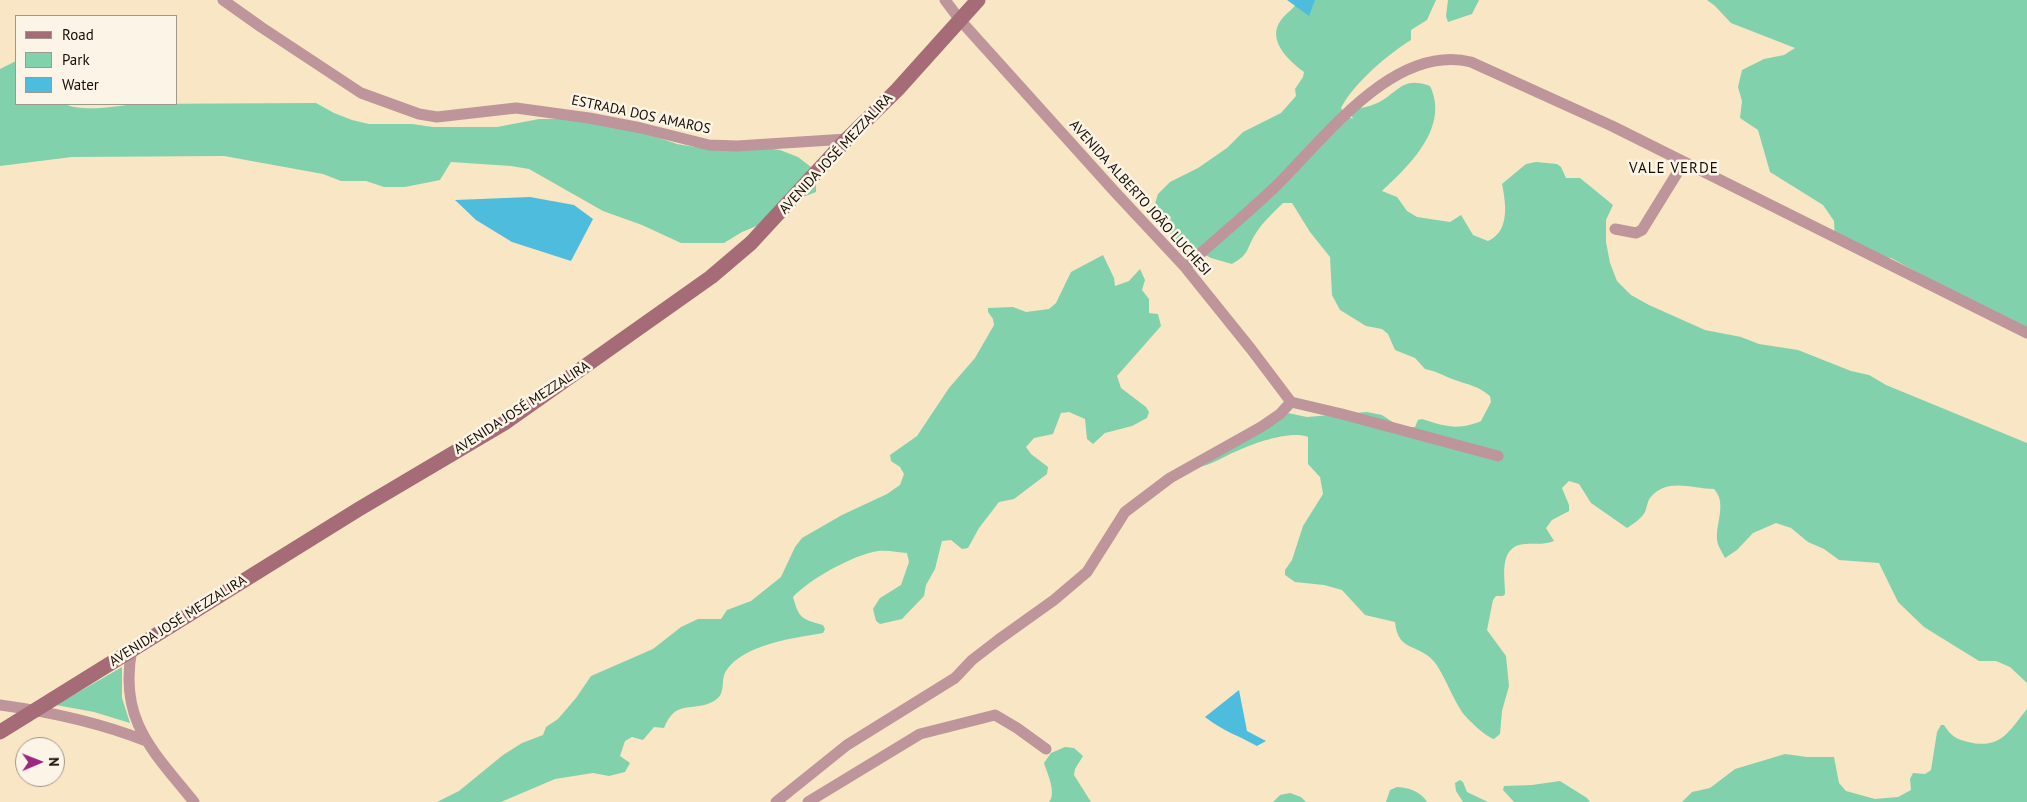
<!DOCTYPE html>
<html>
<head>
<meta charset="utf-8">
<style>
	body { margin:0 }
	#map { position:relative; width:2027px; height:802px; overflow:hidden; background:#f8e6c5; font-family:"PT Sans",sans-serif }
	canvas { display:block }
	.legend { position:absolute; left:15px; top:15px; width:162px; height:90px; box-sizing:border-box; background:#fcf5e7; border:1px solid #9f988c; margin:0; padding:6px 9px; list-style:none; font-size:15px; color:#130d03 }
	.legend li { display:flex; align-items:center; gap:10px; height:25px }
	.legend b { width:25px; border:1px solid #9f988c }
	.north { position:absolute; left:15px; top:737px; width:50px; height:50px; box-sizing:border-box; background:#fcf5e7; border:1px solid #9f988c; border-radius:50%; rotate:89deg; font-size:14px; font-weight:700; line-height:20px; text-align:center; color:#130d03 }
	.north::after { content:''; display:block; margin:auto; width:18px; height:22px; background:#9d267f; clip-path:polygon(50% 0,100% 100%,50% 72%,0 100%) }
</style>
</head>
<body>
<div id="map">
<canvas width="2027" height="802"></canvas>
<ul class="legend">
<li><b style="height:6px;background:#a56c77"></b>Road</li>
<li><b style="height:14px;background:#82d1ad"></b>Park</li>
<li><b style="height:14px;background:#4ebddd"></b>Water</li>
</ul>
<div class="north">N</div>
</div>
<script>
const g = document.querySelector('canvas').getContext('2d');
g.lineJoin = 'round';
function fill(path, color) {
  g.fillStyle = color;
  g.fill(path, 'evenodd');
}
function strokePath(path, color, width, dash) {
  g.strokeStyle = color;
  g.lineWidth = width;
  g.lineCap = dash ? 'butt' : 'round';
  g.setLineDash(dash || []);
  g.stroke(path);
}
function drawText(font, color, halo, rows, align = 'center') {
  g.font = font + ' "PT Sans",sans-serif';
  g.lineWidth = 5;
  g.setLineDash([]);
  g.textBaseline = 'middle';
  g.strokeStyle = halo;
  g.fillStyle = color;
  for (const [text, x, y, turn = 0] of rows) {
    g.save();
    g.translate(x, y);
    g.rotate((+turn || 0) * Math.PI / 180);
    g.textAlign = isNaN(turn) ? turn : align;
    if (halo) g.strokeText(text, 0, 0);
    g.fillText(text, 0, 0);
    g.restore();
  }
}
const green = new Path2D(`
	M 1299,0 L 1436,0 L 1427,20 L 1411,30 L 1411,40 C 1388,54 1353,84 1341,108 L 1345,115 L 1353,119 L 1350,112 L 1351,110 C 1359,108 1368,107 1375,104 C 1398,94 1401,75 1430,86 C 1450,127 1409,166 1382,191 L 1397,197 L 1407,211 L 1417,217 L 1450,222 L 1461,215 L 1473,235 L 1488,241 C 1510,231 1506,204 1502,184 L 1526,164 L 1536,162 L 1557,164 L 1561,167 L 1566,178 L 1580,178 L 1613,205 L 1606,220 L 1606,242 L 1610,263 L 1617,281 L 1631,295 L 1649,305 L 1705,330 L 1741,337 L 1759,344 L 1798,350 L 1851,371 L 1869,375 L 1886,385 L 2027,443 L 2027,683 L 2010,667 L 1996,661 L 1979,661 L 1924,627 L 1898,602 L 1879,563 L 1839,560 L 1824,549 L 1808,542 L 1791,528 L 1776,523 L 1753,533 L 1737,550 L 1725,558 C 1722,552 1717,545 1717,539 C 1716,522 1727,503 1714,489 C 1692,489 1667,477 1650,498 C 1647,502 1647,508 1645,512 C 1641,519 1633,524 1627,528 L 1591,503 L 1579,484 L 1569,481 L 1562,488 L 1569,505 L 1569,511 L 1552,520 L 1546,528 L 1554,541 C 1542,546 1531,542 1519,545 C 1499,551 1505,578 1505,594 L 1503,596 L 1496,596 L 1493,600 L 1487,630 L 1506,656 L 1509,686 L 1502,711 L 1500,734 L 1494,739 C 1486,737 1467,719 1462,712 C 1452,697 1446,679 1436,664 C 1420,642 1398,654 1395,622 L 1365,615 L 1342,590 L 1324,585 L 1295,582 L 1285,575 L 1285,570 L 1292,560 L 1303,526 L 1323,494 L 1320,477 L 1308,464 L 1308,437 C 1291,430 1254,443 1237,451 C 1224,456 1211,466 1197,467 L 1288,413 L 1307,417 L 1367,412 L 1382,415 L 1400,427 L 1415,427 L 1418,420 L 1422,419 C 1444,426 1458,431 1481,421 L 1491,402 L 1490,396 C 1478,386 1469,385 1455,380 C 1444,376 1436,371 1425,369 L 1415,358 L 1395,350 L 1388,334 L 1382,329 L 1366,326 L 1340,310 L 1332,295 L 1330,257 L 1310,232 L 1292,203 L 1283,203 C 1273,213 1263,222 1256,233 C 1245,250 1251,253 1232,264 L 1211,258 L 1175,239 L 1160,223 L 1154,207 L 1158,194 L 1170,182 L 1198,168 L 1227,148 L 1243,132 L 1281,113 L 1296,96 L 1295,89 L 1303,77 L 1304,72 C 1289,61 1266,40 1281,20 C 1286,13 1295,8 1299,0 Z
	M 1448,0 L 1479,0 L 1472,14 L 1448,22 L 1446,16 Z
	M 1707,0 L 2027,0 L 2027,330 L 1999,317 L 1891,258 L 1866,256 L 1835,239 L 1834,221 L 1823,205 L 1770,172 L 1758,130 L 1740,118 L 1742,101 L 1738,87 L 1742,70 L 1764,59 L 1784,55 L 1795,48 L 1731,23 L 1715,6 Z
	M 16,61 L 16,104 L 65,104 C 80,112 115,107 132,104 L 316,103 L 334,113 L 352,120 L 369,124 L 412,124 L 433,127 L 497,127 L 539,119 L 603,119 L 677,144 L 695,147 L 759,147 L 780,150 L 798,157 L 816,171 L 816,192 L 795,200 L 759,225 L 742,232 L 724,243 L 681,243 L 642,225 L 603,211 L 529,169 L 511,166 L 451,162 L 440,180 L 405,187 L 384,187 L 366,181 L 341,181 L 323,174 L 224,156 L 72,157 L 0,166 L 0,69 Z
	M 1103,255 L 1114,278 L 1115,286 L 1129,281 L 1140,269 L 1145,280 L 1142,290 L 1149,299 L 1149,313 L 1158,314 L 1161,326 L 1117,376 L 1121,388 L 1146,407 L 1149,412 L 1147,418 L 1132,426 L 1105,433 L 1093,444 L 1087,439 L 1085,419 L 1069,412 L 1061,413 L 1053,434 L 1034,438 L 1026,447 L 1031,454 L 1048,467 L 1047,474 L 1014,499 L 999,502 L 979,528 L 968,548 L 962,549 L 951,540 L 942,541 L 935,569 L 926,585 L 924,596 L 902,619 L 880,624 L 876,621 L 873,609 L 880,598 L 901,585 L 909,562 L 907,553 C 897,552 883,549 873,552 C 848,558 810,579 793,597 C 799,619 802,619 823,625 L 825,629 L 823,633 C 795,638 743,644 726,671 C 720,680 727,694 714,701 C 692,713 676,698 664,728 L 654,727 L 643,740 L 632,737 L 625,741 L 620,756 L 630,763 L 625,772 L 609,776 L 593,773 L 555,779 L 501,802 L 437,802 L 459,791 L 503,755 L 522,743 L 543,735 L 546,727 L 558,719 L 576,698 L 591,676 L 653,649 L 681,627 L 698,619 L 721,619 L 727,610 L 751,601 L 781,577 L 795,547 L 802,538 L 842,515 L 887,494 L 900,485 L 904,474 L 900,467 L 891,461 L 890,455 L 917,436 L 949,388 L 975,358 L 994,325 L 993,319 L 988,312 L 988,308 L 1013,307 L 1026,312 L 1049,309 L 1056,303 L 1071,272 Z
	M 122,667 L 122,698 L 130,723 L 94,712 L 56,705 Z
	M 2027,709 L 2027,802 L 1682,802 L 1692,792 L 1710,788 L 1735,769 L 1785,754 L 1807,757 L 1834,757 L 1839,783 L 1846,791 L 1875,799 L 1898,797 L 1911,790 L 1910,779 L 1913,773 L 1925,774 L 1931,770 L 1937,732 L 1941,725 L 1944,725 C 1951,736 1956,739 1968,742 C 2001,750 2009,731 2027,709 Z
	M 1065,747 L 1074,748 L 1083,756 L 1075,769 L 1074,775 L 1091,802 L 1049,802 C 1057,793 1047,773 1044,763 L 1051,753 Z
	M 1460,780 L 1463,782 L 1467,792 L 1488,802 L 1463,802 L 1456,791 L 1455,783 Z
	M 1560,781 L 1587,798 L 1590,802 L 1514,802 L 1503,790 L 1504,786 L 1532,785 Z
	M 1397,787 C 1407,787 1422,792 1427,802 L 1386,802 L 1390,790 Z
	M 1290,793 L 1301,797 L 1306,802 L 1273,802 L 1280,795 Z`);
const water = new Path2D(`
	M 1287,0 L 1315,0 L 1309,16 Z
	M 530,197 L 574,205 L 593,219 L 571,261 L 512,242 L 476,220 L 455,200 Z
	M 1239,690 L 1247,731 L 1266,741 L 1257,746 C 1239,736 1221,730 1205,717 Z`);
const minor = new Path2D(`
	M 223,0 L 261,27 L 361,93 L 419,114 L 437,117 L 516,108 L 589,118 L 641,128 L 709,145 L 737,146 L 847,139
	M 945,0 L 960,20 L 1115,192 L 1185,267 L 1251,349 L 1291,402
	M 1615,229 L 1636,233 L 1642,230 L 1684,162
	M 1185,267 C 1215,240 1247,214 1276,186 C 1325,138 1394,43 1471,62 L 1612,126 L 2027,333
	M 1291,402 L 1342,414 L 1498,456
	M 132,649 C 118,720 153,751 194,802
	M 0,705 C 51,712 98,722 146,741
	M 776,802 L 847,745 L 955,678 L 972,660 L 998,640 L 1054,600 L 1087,572 L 1125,512 L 1170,478 L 1261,427 L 1280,414 L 1291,402
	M 808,802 L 920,734 L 995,715 L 1017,728 L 1046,749`);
const secondary = new Path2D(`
	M 0,732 L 359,509 L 506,422 L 711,277 L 751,243 L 847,139 L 897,90 L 978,0`);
const streetNames = [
	["ESTRADA DOS AMAROS",641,115,12],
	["AVENIDA JOSÉ MEZZALIRA",836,154,-47],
	["AVENIDA ALBERTO JOÃO LUCHESI",1140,198,48],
	["AVENIDA JOSÉ MEZZALIRA",522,408,-33],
	["AVENIDA JOSÉ MEZZALIRA",178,621,-32]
];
const neighbourhoodNames = [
	["VALE VERDE",1674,169]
];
fill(green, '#82d1ad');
fill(water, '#4ebddd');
strokePath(minor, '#bd959b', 11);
strokePath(secondary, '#a56c77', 15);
drawText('14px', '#130d03', '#fcf5e7', streetNames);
g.letterSpacing = '1px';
drawText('15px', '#130d03', '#fcf5e7', neighbourhoodNames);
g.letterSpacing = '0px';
</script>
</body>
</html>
